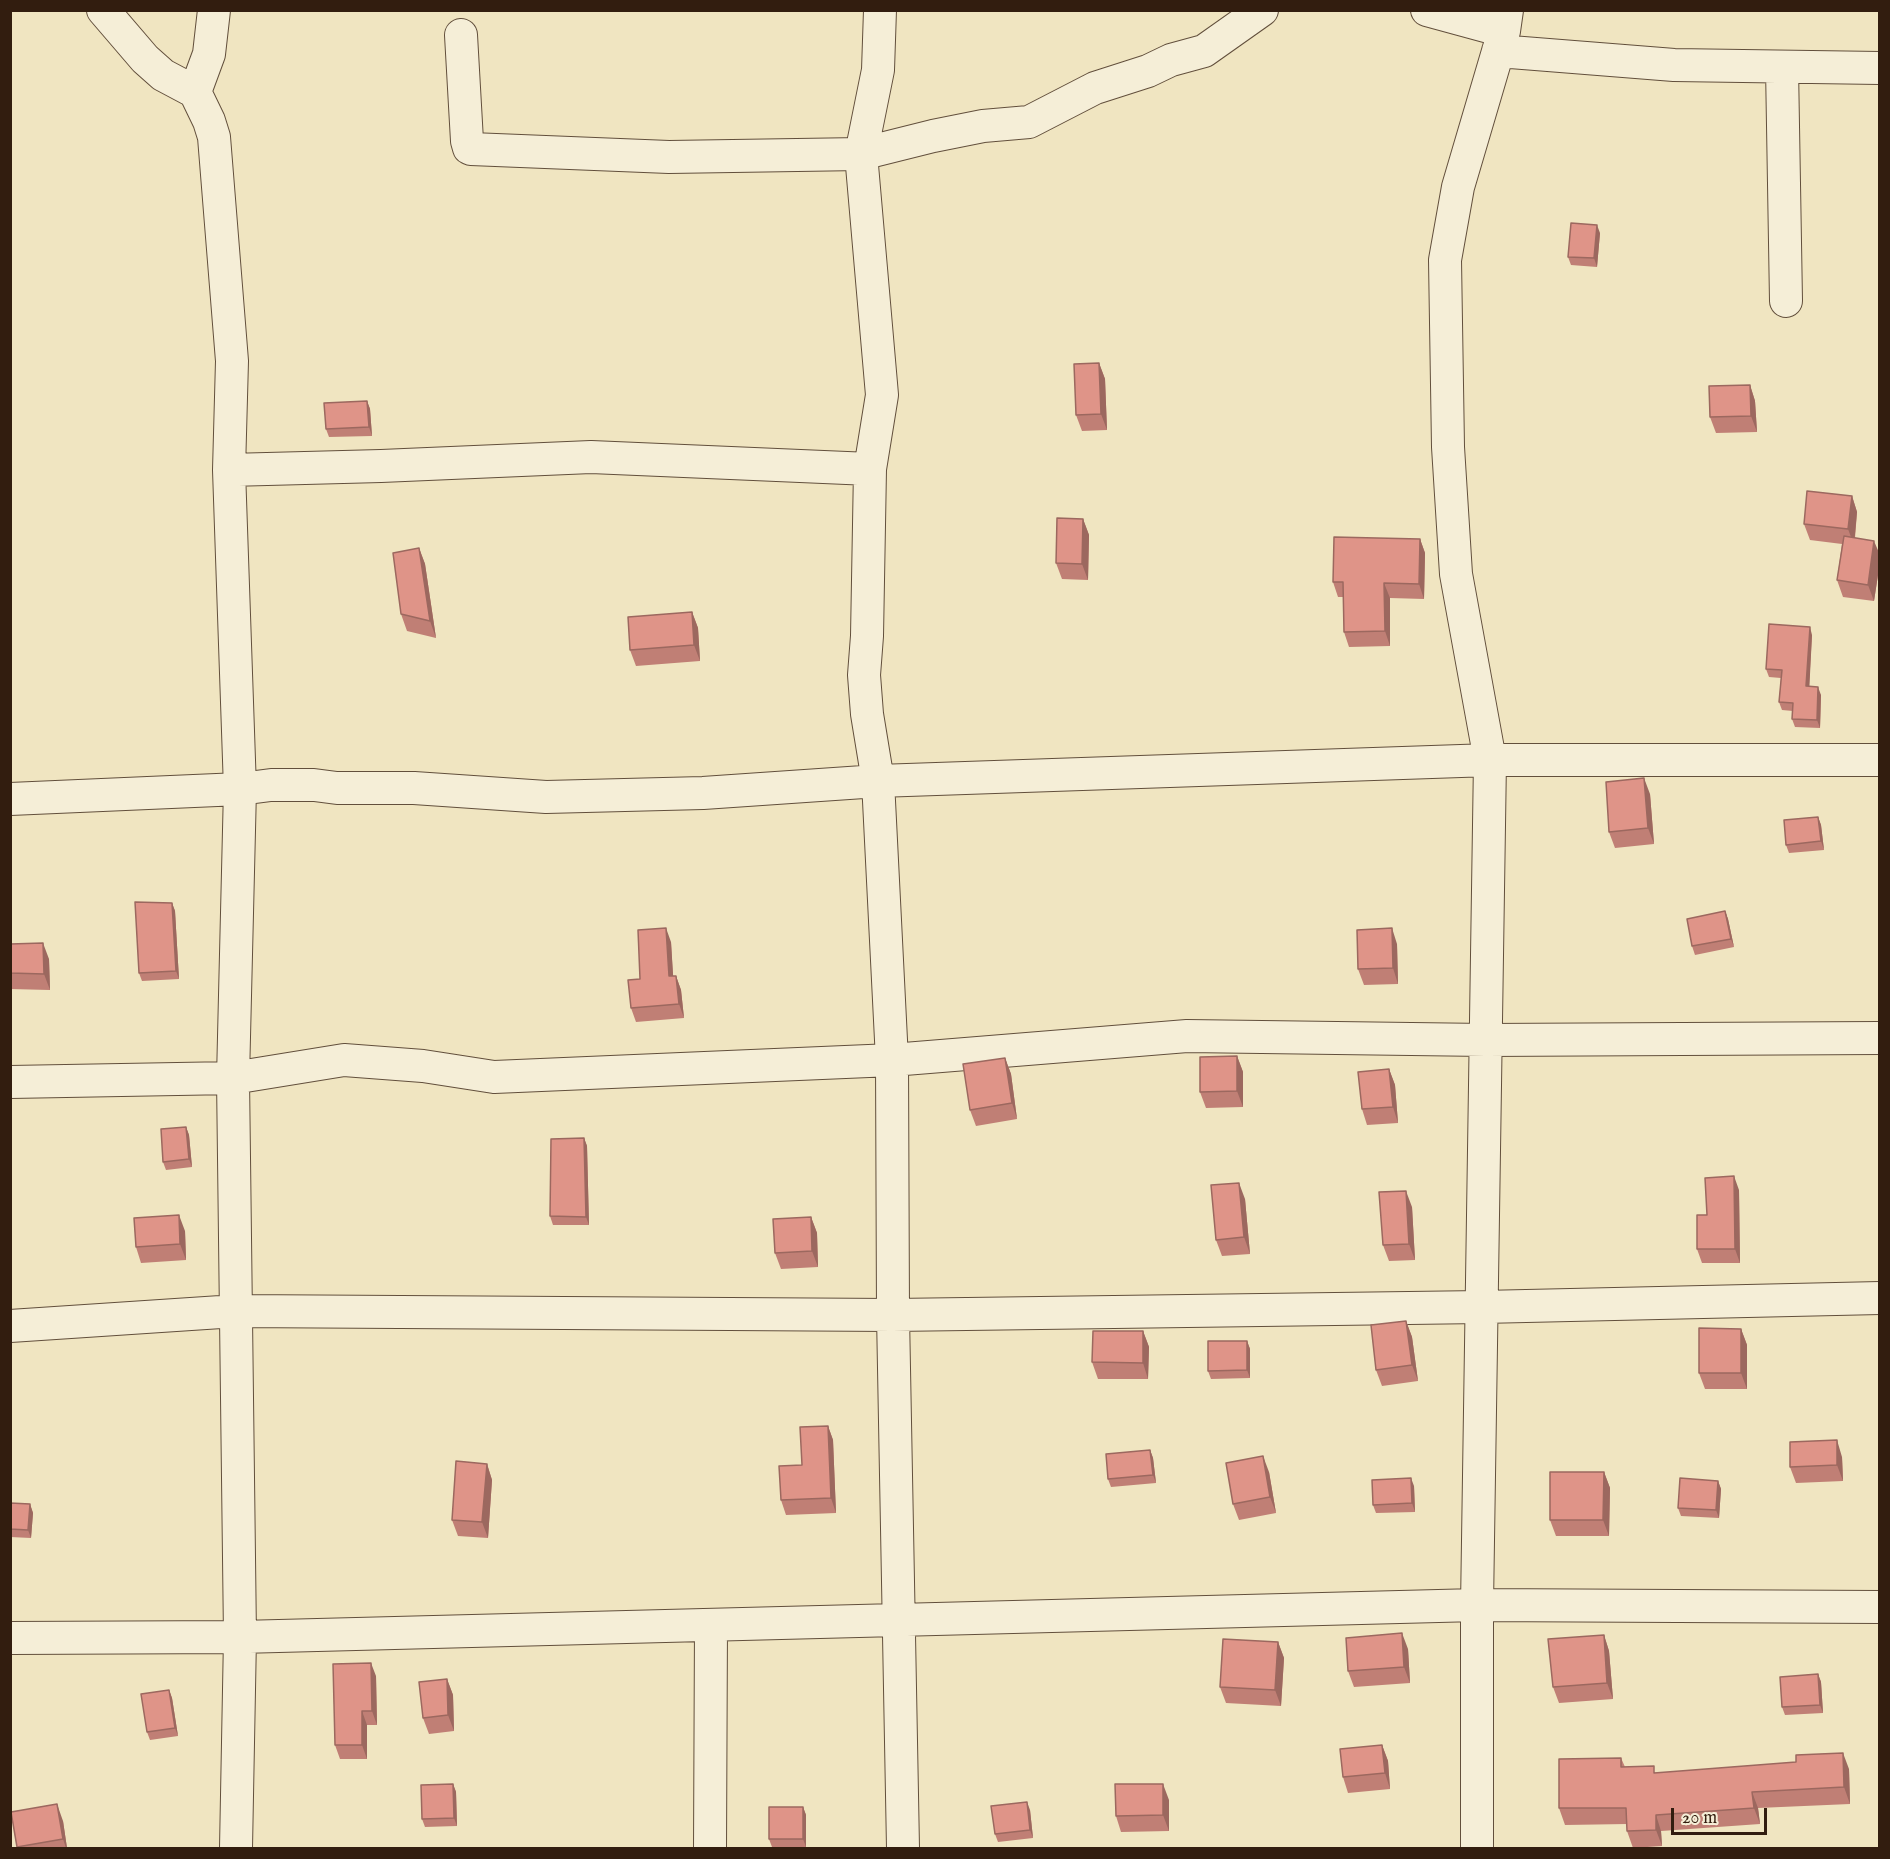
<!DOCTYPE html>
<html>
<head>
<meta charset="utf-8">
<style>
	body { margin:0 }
	#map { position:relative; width:1890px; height:1859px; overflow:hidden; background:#f0e5c1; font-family:"IM FELL English",serif }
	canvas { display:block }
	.frame { position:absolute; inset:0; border:12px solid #321d0f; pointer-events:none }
	.scale { position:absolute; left:1671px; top:1808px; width:96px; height:27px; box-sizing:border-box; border:3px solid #321d0f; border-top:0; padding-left:8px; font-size:18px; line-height:21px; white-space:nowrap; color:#321d0f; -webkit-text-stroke:4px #f5eed7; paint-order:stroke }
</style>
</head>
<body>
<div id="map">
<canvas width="1890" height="1859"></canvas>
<div class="frame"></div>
<div class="scale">20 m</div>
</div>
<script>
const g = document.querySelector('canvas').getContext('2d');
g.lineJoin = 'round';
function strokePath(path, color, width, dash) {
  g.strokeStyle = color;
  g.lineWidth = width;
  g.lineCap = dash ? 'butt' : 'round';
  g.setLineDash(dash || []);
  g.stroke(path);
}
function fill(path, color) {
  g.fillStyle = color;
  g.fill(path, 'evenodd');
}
const minor = new Path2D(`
	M 880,10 L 878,70 L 861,154 L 882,395 L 870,469 L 867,636 L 864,675 L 867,714 L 878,781 L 892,1060 L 893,1315 L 903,1848
	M 1427,10 L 1504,31
	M 461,35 L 467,141 L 469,148 L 471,149 L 669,157 L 861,154 L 933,136 L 983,126 L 1029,122 L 1095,88 L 1148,71 L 1171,60 L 1204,51 L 1262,10
	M 1498,51 L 1674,65 L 1880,68
	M 1782,67 L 1786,301
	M 195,92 L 209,54 L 214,10
	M 229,470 L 381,466 L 591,457 L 870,469
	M 10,799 L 240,789 L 271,785 L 314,785 L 337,788 L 414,788 L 546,797 L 703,793 L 878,781 L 1490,760 L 1880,760
	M 10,1082 L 233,1078 L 240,789 L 229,470 L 232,361 L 214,137 L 209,121 L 195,92 L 163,75 L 145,59 L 103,10
	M 10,1326 L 236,1311 L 893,1315 L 1482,1307 L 1880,1298
	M 10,1638 L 240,1637 L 1477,1605 L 1880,1607
	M 236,1848 L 240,1637 L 233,1078 L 344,1060 L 423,1066 L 494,1077 L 892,1060 L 1187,1036 L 1486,1040 L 1880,1038
	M 710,1848 L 711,1625
	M 1477,1848 L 1477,1605 L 1490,760 L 1456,574 L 1448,447 L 1445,260 L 1458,187 L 1504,31 L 1507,10`);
const wall = new Path2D(`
	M 1600,233 L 1597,267 L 1571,265 L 1568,257 Z
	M 1099,363 L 1105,379 L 1107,430 L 1082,431 L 1076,415 Z
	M 1750,385 L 1755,401 L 1757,432 L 1716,433 L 1710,417 Z
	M 367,401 L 370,409 L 372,436 L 329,437 L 326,429 Z
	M 1852,496 L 1857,512 L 1855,538 L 1880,555 L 1880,562 L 1874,601 L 1843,597 L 1837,580 L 1842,544 L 1810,540 L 1804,524 Z
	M 1083,519 L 1089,535 L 1088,580 L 1062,579 L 1056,563 Z
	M 1420,539 L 1425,553 L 1424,599 L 1390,598 L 1390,646 L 1349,647 L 1344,632 L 1343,597 L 1338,597 L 1333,582 Z
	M 419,548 L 425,564 L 436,638 L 407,631 L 401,614 Z
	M 692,612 L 698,628 L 700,661 L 636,666 L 630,650 Z
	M 1812,635 L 1809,686 L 1821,695 L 1820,728 L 1795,727 L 1792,719 L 1793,711 L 1782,710 L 1779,702 L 1781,678 L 1769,677 L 1766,669 Z
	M 1650,794 L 1654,844 L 1615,848 L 1609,832 Z
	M 1818,817 L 1821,825 L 1824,850 L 1789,853 L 1786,845 Z
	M 172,903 L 175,911 L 179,979 L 142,981 L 139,973 Z
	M 1725,911 L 1728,919 L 1734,947 L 1695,955 L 1692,946 Z
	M 671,942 L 673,976 L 676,976 L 681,990 L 684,1018 L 636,1022 L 631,1008 L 640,979 Z
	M 10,944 L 49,959 L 50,990 L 10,989 Z
	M 1397,944 L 1398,984 L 1364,985 L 1358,969 Z
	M 1237,1056 L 1243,1072 L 1243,1107 L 1206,1108 L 1200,1092 Z
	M 1005,1058 L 1011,1074 L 1017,1119 L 976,1126 L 970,1110 Z
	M 1389,1069 L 1395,1085 L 1398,1123 L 1367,1125 L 1362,1109 Z
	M 186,1127 L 189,1135 L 192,1167 L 166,1170 L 163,1162 Z
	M 584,1138 L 587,1146 L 589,1225 L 553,1225 L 550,1216 Z
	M 1739,1190 L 1740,1263 L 1702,1263 L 1697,1249 Z
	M 1245,1199 L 1250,1254 L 1222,1256 L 1216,1240 Z
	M 1412,1207 L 1415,1260 L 1389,1261 L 1383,1245 Z
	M 811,1217 L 817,1233 L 818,1267 L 781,1269 L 775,1253 Z
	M 185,1231 L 186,1260 L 141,1263 L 136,1247 Z
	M 1406,1321 L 1412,1337 L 1418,1381 L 1382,1386 L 1376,1370 Z
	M 1741,1329 L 1747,1345 L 1747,1389 L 1705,1389 L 1699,1373 Z
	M 1143,1331 L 1149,1347 L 1148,1379 L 1098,1379 L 1092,1362 Z
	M 1247,1341 L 1250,1349 L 1250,1378 L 1211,1379 L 1208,1371 Z
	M 828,1426 L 833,1440 L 836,1513 L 786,1515 L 781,1500 Z
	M 1150,1450 L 1153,1458 L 1156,1483 L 1111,1487 L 1108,1479 Z
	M 1842,1457 L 1843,1481 L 1796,1483 L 1790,1467 Z
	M 487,1464 L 492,1480 L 488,1538 L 458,1536 L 452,1520 Z
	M 1269,1472 L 1276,1513 L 1239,1520 L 1233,1504 Z
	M 1604,1472 L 1610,1488 L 1609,1536 L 1556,1536 L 1550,1520 Z
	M 1718,1481 L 1721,1489 L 1719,1518 L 1681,1516 L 1678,1508 Z
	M 1414,1486 L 1415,1512 L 1376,1513 L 1373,1505 Z
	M 10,1503 L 30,1504 L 33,1513 L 31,1538 L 10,1537 Z
	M 1604,1635 L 1609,1651 L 1613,1699 L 1559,1703 L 1553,1687 Z
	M 1278,1642 L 1284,1658 L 1281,1706 L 1226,1703 L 1220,1687 Z
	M 1408,1649 L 1410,1683 L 1354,1687 L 1348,1671 Z
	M 1818,1674 L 1821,1682 L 1823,1713 L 1785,1715 L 1782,1707 Z
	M 376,1676 L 377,1725 L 367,1725 L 367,1759 L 340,1759 L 335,1745 Z
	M 447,1679 L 453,1695 L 454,1731 L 429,1734 L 423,1718 Z
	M 169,1690 L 172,1698 L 178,1736 L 150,1740 L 147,1732 Z
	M 1382,1745 L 1388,1761 L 1390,1789 L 1348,1793 L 1343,1777 Z
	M 1621,1758 L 1625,1767 L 1656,1773 L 1849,1769 L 1850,1804 L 1758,1808 L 1760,1824 L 1661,1831 L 1662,1846 L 1633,1848 L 1627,1831 L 1627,1824 L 1565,1825 L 1559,1808 Z
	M 453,1784 L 456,1792 L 457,1826 L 425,1827 L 422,1819 Z
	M 1169,1800 L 1169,1831 L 1121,1832 L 1116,1816 Z
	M 803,1807 L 806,1815 L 806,1847 L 772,1847 L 769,1839 Z
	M 1030,1810 L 1033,1838 L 998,1842 L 995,1834 Z
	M 11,1812 L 63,1821 L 67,1848 L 17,1848 Z`);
const shadedWall = new Path2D(`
	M 1597,225 L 1600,233 L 1597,267 L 1594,258 Z
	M 1099,363 L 1105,379 L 1107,430 L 1101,414 Z
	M 1750,385 L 1755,401 L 1757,432 L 1751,416 Z
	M 367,401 L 370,409 L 372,436 L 369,427 Z
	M 1852,496 L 1857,512 L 1854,545 L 1848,529 Z
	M 1083,519 L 1089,535 L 1088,580 L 1082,564 Z
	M 1420,539 L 1425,553 L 1424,599 L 1419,584 Z
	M 1874,541 L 1880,555 L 1880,562 L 1874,601 L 1868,585 Z
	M 419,548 L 425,564 L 436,638 L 430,621 Z
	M 1384,583 L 1390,598 L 1390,646 L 1385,631 Z
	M 692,612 L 698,628 L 700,661 L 694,645 Z
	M 1810,627 L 1812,635 L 1809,694 L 1806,686 Z
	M 1818,687 L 1821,695 L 1820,728 L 1817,720 Z
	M 1644,778 L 1650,794 L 1654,844 L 1648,828 Z
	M 1818,817 L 1821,825 L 1824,850 L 1821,841 Z
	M 172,903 L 175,911 L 179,979 L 176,971 Z
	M 1725,911 L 1728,919 L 1734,947 L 1731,939 Z
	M 666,928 L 671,942 L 674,990 L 669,976 Z
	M 1392,928 L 1397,944 L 1398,984 L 1393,968 Z
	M 43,943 L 49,959 L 50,990 L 44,974 Z
	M 676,976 L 681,990 L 684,1018 L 679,1004 Z
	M 1237,1056 L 1243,1072 L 1243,1107 L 1237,1091 Z
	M 1005,1058 L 1011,1074 L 1017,1119 L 1012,1103 Z
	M 1389,1069 L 1395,1085 L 1398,1123 L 1393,1107 Z
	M 186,1127 L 189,1135 L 192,1167 L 189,1159 Z
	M 584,1138 L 587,1146 L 589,1225 L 586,1217 Z
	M 1734,1176 L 1739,1190 L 1740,1263 L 1735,1249 Z
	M 1239,1183 L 1245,1199 L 1250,1254 L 1244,1237 Z
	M 1406,1191 L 1412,1207 L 1415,1260 L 1409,1244 Z
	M 179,1215 L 185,1231 L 186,1260 L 180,1244 Z
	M 811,1217 L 817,1233 L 818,1267 L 812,1251 Z
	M 1406,1321 L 1412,1337 L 1418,1381 L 1412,1365 Z
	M 1741,1329 L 1747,1345 L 1747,1389 L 1741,1373 Z
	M 1143,1331 L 1149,1347 L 1148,1379 L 1143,1363 Z
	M 1247,1341 L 1250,1349 L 1250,1378 L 1247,1370 Z
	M 828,1426 L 833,1440 L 836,1513 L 831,1498 Z
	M 1837,1440 L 1842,1457 L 1843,1481 L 1837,1465 Z
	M 1150,1450 L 1153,1458 L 1156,1483 L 1153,1475 Z
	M 1263,1456 L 1269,1472 L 1276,1513 L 1270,1497 Z
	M 487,1464 L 492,1480 L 488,1538 L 482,1522 Z
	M 1604,1472 L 1610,1488 L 1609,1536 L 1603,1520 Z
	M 1411,1478 L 1414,1486 L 1415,1512 L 1412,1503 Z
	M 1718,1481 L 1721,1489 L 1719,1518 L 1716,1510 Z
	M 30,1504 L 33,1513 L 31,1538 L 28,1530 Z
	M 1402,1633 L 1408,1649 L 1410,1683 L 1404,1667 Z
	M 1604,1635 L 1609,1651 L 1613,1699 L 1607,1683 Z
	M 1278,1642 L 1284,1658 L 1281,1706 L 1275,1690 Z
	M 371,1663 L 376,1676 L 377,1725 L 372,1711 Z
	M 1818,1674 L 1821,1682 L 1823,1713 L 1820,1705 Z
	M 447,1679 L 453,1695 L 454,1731 L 448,1715 Z
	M 169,1690 L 172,1698 L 178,1736 L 175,1728 Z
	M 362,1711 L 367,1725 L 367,1759 L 362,1745 Z
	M 1382,1745 L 1388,1761 L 1390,1789 L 1385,1773 Z
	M 1843,1753 L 1849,1769 L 1850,1804 L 1844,1787 Z
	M 453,1784 L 456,1792 L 457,1826 L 454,1818 Z
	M 1163,1784 L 1169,1800 L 1169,1831 L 1163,1815 Z
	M 1752,1792 L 1758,1808 L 1760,1824 L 1754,1808 Z
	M 1027,1802 L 1030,1810 L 1033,1838 L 1030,1830 Z
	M 57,1804 L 63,1821 L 67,1848 L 66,1848 L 63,1839 Z
	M 803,1807 L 806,1815 L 806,1847 L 803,1839 Z
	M 1656,1815 L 1661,1831 L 1662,1846 L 1656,1830 Z`);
const building = new Path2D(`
	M 1571,223 L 1597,225 L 1594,258 L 1568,257 Z
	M 1099,363 L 1101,414 L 1076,415 L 1074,364 Z
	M 1750,385 L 1751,416 L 1710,417 L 1709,386 Z
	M 367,401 L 369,427 L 326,429 L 324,403 Z
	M 1807,491 L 1852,496 L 1848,529 L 1804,524 Z
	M 1057,518 L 1083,519 L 1082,564 L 1056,563 Z
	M 1844,536 L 1874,541 L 1868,585 L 1837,580 Z
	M 1334,537 L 1420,539 L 1419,584 L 1384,583 L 1385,631 L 1344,632 L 1343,582 L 1333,582 Z
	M 419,548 L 430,621 L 401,614 L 393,553 Z
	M 692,612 L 694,645 L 630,650 L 628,617 Z
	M 1769,624 L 1810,627 L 1806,686 L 1818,687 L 1817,720 L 1792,719 L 1793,703 L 1779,702 L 1782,670 L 1766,669 Z
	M 1644,778 L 1648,828 L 1609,832 L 1606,782 Z
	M 1818,817 L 1821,841 L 1786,845 L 1784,820 Z
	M 135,902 L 172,903 L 176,971 L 139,973 Z
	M 1725,911 L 1731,939 L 1692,946 L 1687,919 Z
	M 666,928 L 669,976 L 676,976 L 679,1004 L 631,1008 L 628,980 L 640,979 L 638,930 Z
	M 1392,928 L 1393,968 L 1358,969 L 1357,930 Z
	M 43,943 L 44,974 L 10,973 L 10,944 Z
	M 1237,1056 L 1237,1091 L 1200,1092 L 1200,1057 Z
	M 1005,1058 L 1012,1103 L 970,1110 L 963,1064 Z
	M 1389,1069 L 1393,1107 L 1362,1109 L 1358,1072 Z
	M 186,1127 L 189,1159 L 163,1162 L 161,1129 Z
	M 584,1138 L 586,1217 L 550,1216 L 551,1139 Z
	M 1734,1176 L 1735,1249 L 1697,1249 L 1697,1215 L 1707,1215 L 1705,1178 Z
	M 1239,1183 L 1244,1237 L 1216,1240 L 1211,1185 Z
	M 1406,1191 L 1409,1244 L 1383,1245 L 1379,1192 Z
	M 179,1215 L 180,1244 L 136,1247 L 134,1218 Z
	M 811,1217 L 812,1251 L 775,1253 L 773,1219 Z
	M 1406,1321 L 1412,1365 L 1376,1370 L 1371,1325 Z
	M 1699,1328 L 1741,1329 L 1741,1373 L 1699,1373 Z
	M 1093,1331 L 1143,1331 L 1143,1363 L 1092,1362 Z
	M 1208,1341 L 1247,1341 L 1247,1370 L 1208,1371 Z
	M 828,1426 L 831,1498 L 781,1500 L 779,1466 L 802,1465 L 800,1427 Z
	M 1837,1440 L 1837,1465 L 1790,1467 L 1790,1442 Z
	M 1150,1450 L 1153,1475 L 1108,1479 L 1106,1454 Z
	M 1263,1456 L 1270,1497 L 1233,1504 L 1226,1463 Z
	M 456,1461 L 487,1464 L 482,1522 L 452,1520 Z
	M 1550,1472 L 1604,1472 L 1603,1520 L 1550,1520 Z
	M 1411,1478 L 1412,1503 L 1373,1505 L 1372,1480 Z
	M 1680,1478 L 1718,1481 L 1716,1510 L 1678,1508 Z
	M 10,1503 L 30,1504 L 28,1530 L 10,1529 Z
	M 1402,1633 L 1404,1667 L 1348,1671 L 1346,1638 Z
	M 1604,1635 L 1607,1683 L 1553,1687 L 1548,1639 Z
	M 1223,1639 L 1278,1642 L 1275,1690 L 1220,1687 Z
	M 371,1663 L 372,1711 L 362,1711 L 362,1745 L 335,1745 L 333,1664 Z
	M 1818,1674 L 1820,1705 L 1782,1707 L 1780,1677 Z
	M 447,1679 L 448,1715 L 423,1718 L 419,1682 Z
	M 169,1690 L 175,1728 L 147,1732 L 141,1694 Z
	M 1382,1745 L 1385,1773 L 1343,1777 L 1340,1749 Z
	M 1843,1753 L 1844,1787 L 1752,1792 L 1754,1808 L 1656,1815 L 1656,1830 L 1627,1831 L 1626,1808 L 1559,1808 L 1559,1759 L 1621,1758 L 1621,1767 L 1654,1766 L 1654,1773 L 1796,1762 L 1796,1755 Z
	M 453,1784 L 454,1818 L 422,1819 L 421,1785 Z
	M 1115,1784 L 1163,1784 L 1163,1815 L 1116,1816 Z
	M 1027,1802 L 1030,1830 L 995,1834 L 991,1806 Z
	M 57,1804 L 63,1839 L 17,1847 L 11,1812 Z
	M 769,1807 L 803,1807 L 803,1839 L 769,1839 Z`);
strokePath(minor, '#624f3c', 34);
strokePath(minor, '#f5eed7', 32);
fill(wall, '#c07f75');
fill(shadedWall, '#9c685f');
fill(building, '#df9488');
strokePath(building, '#9c685f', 1.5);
</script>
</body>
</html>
